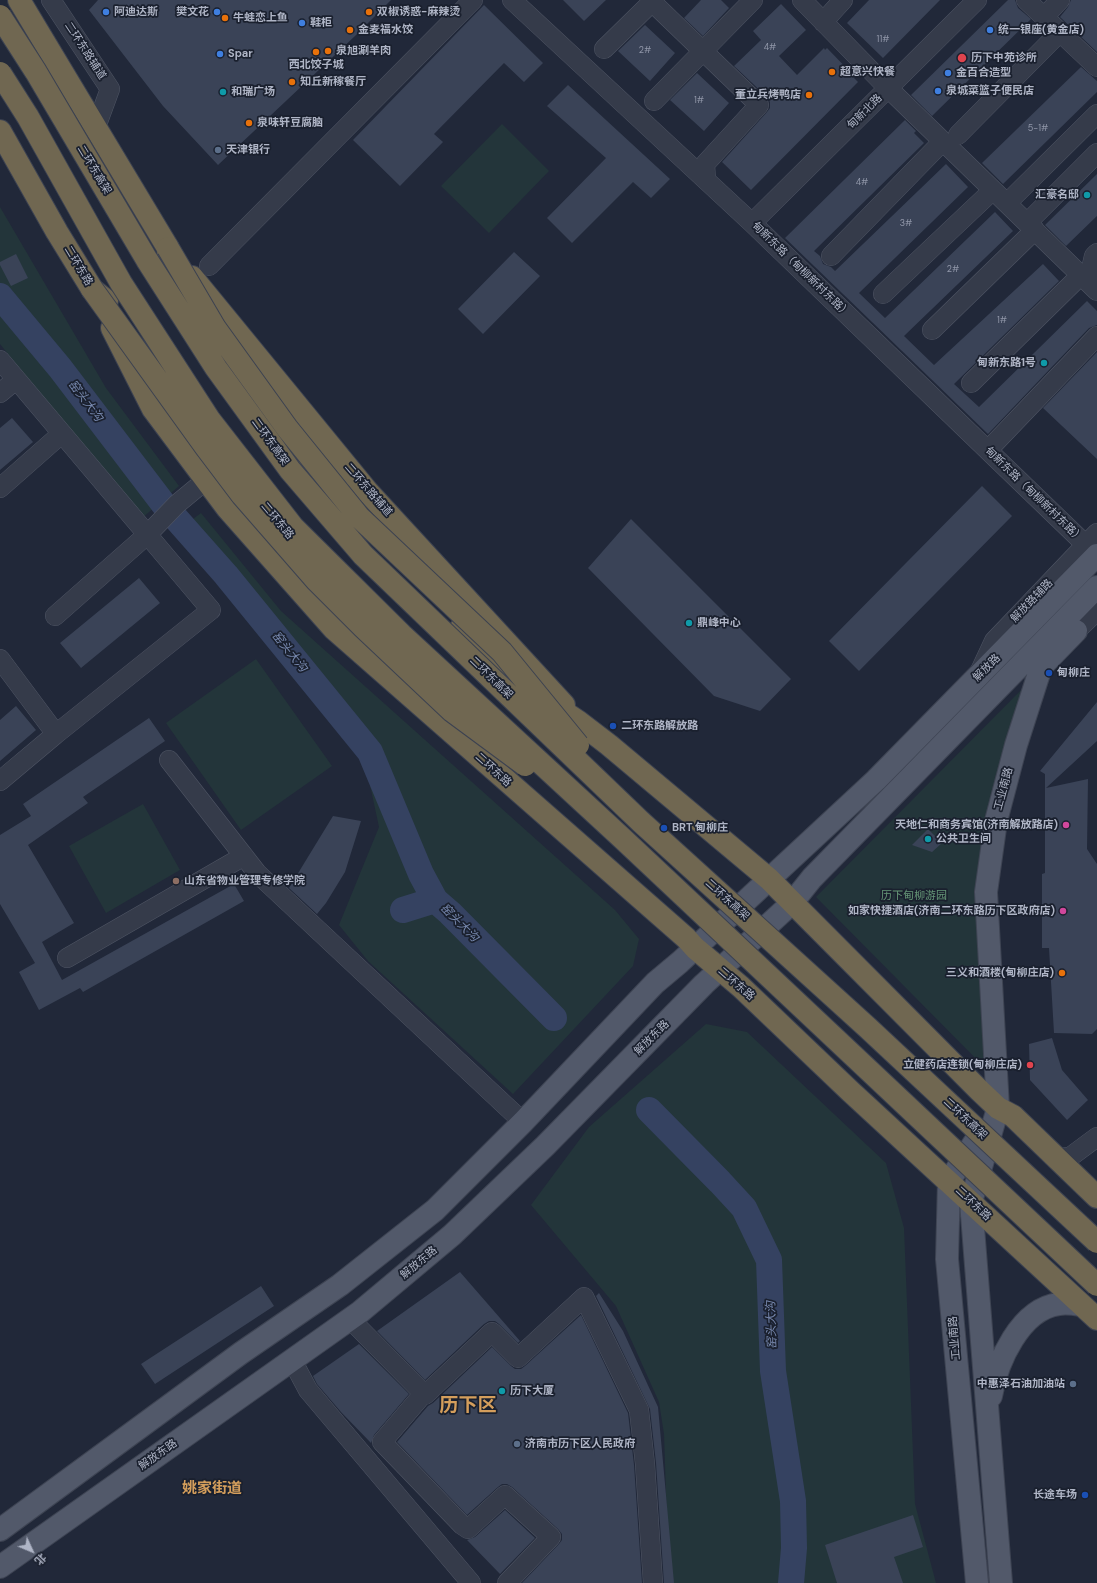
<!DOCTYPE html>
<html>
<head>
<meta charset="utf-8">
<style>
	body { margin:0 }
	#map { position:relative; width:1097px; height:1583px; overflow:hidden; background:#212839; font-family:"DM Sans","Noto Sans SC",sans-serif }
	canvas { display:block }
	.north { position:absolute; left:12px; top:1531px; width:40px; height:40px; -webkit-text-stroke:3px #1a202e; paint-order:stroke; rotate:134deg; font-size:11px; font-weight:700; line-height:16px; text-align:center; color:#afb5c6 }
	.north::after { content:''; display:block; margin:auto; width:14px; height:18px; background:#afb5c6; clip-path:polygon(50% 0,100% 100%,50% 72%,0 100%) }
</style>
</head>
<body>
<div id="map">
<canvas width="1097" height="1583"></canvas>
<div class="north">北</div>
</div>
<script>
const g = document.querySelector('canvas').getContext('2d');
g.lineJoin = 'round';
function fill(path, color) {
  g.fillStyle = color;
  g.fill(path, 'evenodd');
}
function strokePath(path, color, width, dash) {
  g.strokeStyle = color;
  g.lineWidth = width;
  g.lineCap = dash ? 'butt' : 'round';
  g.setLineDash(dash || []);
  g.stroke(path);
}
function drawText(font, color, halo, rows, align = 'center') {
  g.font = font + ' "DM Sans","Noto Sans SC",sans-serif';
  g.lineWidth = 3.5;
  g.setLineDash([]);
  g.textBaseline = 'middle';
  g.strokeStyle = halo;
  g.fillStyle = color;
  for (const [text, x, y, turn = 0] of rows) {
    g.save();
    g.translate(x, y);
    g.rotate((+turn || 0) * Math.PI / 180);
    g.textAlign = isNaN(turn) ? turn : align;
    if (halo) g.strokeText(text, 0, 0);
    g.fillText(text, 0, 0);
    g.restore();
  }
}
const green = new Path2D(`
	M 502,124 L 549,171 L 489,233 L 441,186 Z
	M 0,207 L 106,388 L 179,486 L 141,519 L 0,344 Z
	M 201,513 L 281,611 L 615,910 L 639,939 L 633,966 L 513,1094 L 368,961 L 339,925 L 379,827 L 364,757 L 376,747 L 177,531 Z
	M 256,659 L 332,766 L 241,830 L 166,723 Z
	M 1033,678 L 993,820 L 996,1079 L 816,897 Z
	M 143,804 L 180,870 L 106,913 L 69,846 Z
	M 706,1024 L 747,1032 L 886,1163 L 904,1228 L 915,1504 L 936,1583 L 669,1583 L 664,1434 L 659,1402 L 616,1306 L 531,1205 L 589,1127 Z`);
const river = new Path2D(`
	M 0,296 L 60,368 L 165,506 L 226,575 L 370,752 L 421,874 L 435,900 L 450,913 L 554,1018
	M 403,910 L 435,900
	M 649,1110 L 720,1182 L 744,1208 L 769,1260 L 773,1371 L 793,1501 L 794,1548 L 791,1583`);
const building = new Path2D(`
	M 98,0 L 391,0 L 355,36 L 218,165 L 163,106 L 89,10 Z
	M 563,0 L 606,0 L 584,21 Z
	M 701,0 L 721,0 L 729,8 L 703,36 L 684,18 Z
	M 869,0 L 940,0 L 883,58 L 847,23 Z
	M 1008,0 L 1015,0 L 1018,8 L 1031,19 L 932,116 L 911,95 Z
	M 1071,0 L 1097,0 L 1097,52 L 1060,17 L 1068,7 Z
	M 781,4 L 806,30 L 779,56 L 797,75 L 824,48 L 825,50 L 827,48 L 855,77 L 854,78 L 858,82 L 751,190 L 722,162 L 767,112 L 770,108 L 770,102 L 767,97 L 734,66 L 761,40 L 753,31 Z
	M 484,5 L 543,63 L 524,82 L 504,63 L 434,134 L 443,142 L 400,186 L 353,140 Z
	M 645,25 L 675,53 L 650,81 L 618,51 Z
	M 1081,67 L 1097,81 L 1097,92 L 1003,184 L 982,163 Z
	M 697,73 L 729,103 L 704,131 L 670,100 Z
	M 568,85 L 670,179 L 651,198 L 633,182 L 572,243 L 547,218 L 606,158 L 547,106 Z
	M 905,120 L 916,131 L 914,133 L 924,143 L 814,251 L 820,256 L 823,264 L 831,267 L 835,271 L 946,164 L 968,187 L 859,293 L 885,318 L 995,212 L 1013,231 L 904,336 L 934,365 L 1043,264 L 1059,281 L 954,384 L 979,407 L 1087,301 L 1097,311 L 1097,325 L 1089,328 L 988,434 L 785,238 Z
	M 1097,174 L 1097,216 L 1066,246 L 1045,225 Z
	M 514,252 L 540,276 L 483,334 L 458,309 Z
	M 16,254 L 28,278 L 11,286 L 0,265 L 0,262 Z
	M 1097,352 L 1097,459 L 1043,408 Z
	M 12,418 L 33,442 L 0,470 L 0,428 Z
	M 982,486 L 1012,516 L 859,671 L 829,641 Z
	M 631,519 L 791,679 L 760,711 L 714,696 L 588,568 Z
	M 139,578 L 160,603 L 81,668 L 60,643 Z
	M 1097,702 L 1097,741 L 1046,788 L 1088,779 L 1087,849 L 1097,864 L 1097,1029 L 1092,1034 L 1054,1033 L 1049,948 L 1042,948 L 1042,874 L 1045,873 L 1045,774 L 1040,771 Z
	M 16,706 L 36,730 L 0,761 L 0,720 Z
	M 149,718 L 165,741 L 83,797 L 88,803 L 28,845 L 74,923 L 42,942 L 62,980 L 234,884 L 244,901 L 83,992 L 80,988 L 39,1010 L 19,972 L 35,963 L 0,904 L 0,835 L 31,816 L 23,804 Z
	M 333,816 L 361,821 L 345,872 L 326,903 L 317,914 L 289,888 Z
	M 928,829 L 942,843 L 932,852 L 912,845 Z
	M 1052,1038 L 1062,1070 L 1088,1100 L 1067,1120 L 1030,1080 L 1029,1044 Z
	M 460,1272 L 520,1341 L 518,1343 L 499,1324 L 495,1321 L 489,1321 L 484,1324 L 425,1380 L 377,1331 Z
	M 261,1286 L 274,1306 L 155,1384 L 141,1364 Z
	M 599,1293 L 623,1331 L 658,1407 L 674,1583 L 664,1583 L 656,1463 L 650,1409 L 596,1296 Z
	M 581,1315 L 628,1413 L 634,1465 L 642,1583 L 522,1583 L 559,1544 L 562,1540 L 562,1534 L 558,1529 L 512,1487 L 507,1484 L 502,1484 L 498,1487 L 467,1515 L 397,1442 L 428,1406 L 433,1403 L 492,1347 L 511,1366 L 515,1369 L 521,1369 L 525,1366 Z
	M 359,1344 L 409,1394 L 374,1435 L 371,1443 L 341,1412 L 317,1384 L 313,1376 Z
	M 505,1510 L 535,1538 L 500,1574 L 467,1540 L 475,1537 Z
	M 913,1515 L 923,1547 L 894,1557 L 903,1583 L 837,1583 L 825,1545 Z`);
const minor = new Path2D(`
	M 51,0 L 110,89 L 96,127
	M 512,0 L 752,223 L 1086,545
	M 650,0 L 759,105 L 705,164 L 706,180
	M 802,0 L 888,88 L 1097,291
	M 1026,0 L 1097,67
	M 1044,17 L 1060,0
	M 823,22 L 843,0
	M 604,49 L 654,0
	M 654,101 L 753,0
	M 958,135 L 1060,32
	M 1007,203 L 1097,114
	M 752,223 L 977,0
	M 1027,223 L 1097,153
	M 831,256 L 943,141
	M 209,266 L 473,0
	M 1088,282 L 1094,256 L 1097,253
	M 883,294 L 993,190
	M 932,330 L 1035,230
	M 0,360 L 211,610 L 56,734 L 0,659
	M 971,383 L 1081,275
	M 0,393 L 12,383
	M 988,450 L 1097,336
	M 0,488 L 59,436
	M 55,616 L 148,534 L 177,504 L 206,480
	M 1076,631 L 1097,611
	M 980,671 L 994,641 L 1097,533
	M 169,760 L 257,873 L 523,1122
	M 0,781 L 56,734
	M 67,958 L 244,856
	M 1057,1158 L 1070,1157 L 1097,1137
	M 350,1319 L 425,1395 L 492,1332 L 518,1358 L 584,1297 L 639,1410 L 645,1464 L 653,1583
	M 292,1360 L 308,1390 L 471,1583
	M 424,1393 L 382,1442 L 462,1525 L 468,1529 L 505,1495 L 551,1537 L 507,1583`);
const major = new Path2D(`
	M 974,1143 L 949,1181 L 947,1259 L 977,1583
	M 991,1396 C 997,1362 1020,1309 1059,1304 C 1066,1303 1074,1304 1080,1305
	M 0,1530 L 241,1353 L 340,1285 L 435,1210 L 523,1122 L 655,983 L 680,962 L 876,780 L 1097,555
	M 0,1567 L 360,1312 L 452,1235 L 545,1146 L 704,984 L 792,903 L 812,878 L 1097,587
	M 1001,1583 L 971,1202 L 998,1108 L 986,892 L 996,821 L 1016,745 L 1041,667 L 1076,631`);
const highway = new Path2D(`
	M 19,0 L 168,248 L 170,274 L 190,304
	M 0,131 L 57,232 L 92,289 L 107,301
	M 192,277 L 368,492 L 564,705
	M 112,328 L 153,409 L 227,508 L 334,629 L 686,938 L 695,948 L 741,987 L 850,1091 L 1097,1319
	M 289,446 L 321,490 L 350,518
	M 461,628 L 516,681
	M 543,698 L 579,722 L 609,745 L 769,879 L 979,1090 L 998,1108 L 1013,1116 L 1097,1197`);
const highwayBridge = new Path2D(`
	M 0,16 L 36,72 L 147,260 L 216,368 L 290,470 L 363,555 L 641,822 L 868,1028 L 1097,1242
	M 0,73 L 28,117 L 121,283 L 209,419 L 293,527 L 402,635 L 623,839 L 1097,1285
	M 168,248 L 215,328 L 287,428 L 359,517 L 502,652 L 578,745
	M 92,289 L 205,446 L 242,495 L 317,581 L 363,627 L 452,711 L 525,765`);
const markers = [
	[106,12,4,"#3f7fe0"],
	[217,12,4,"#3f7fe0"],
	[369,12,4,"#e8710a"],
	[225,18,4,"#e8710a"],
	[302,23,4,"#3f7fe0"],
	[350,30,4,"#e8710a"],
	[990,30,4,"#3f7fe0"],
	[328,51,4,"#e8710a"],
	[316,52,4,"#e8710a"],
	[220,54,4,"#3f7fe0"],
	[962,58,5,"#e0444e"],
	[832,72,4,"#e8710a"],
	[948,73,4,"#3f7fe0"],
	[292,82,4,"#e8710a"],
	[938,91,4,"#3f7fe0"],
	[223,92,4,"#0f9aa8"],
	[809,95,4,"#e8710a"],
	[249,123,4,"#e8710a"],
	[218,150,4,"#5c6f8a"],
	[1087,195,4,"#0f9aa8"],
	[1044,363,4,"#0f9aa8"],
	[689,623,4,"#0f9aa8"],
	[1049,673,4,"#1a4fb4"],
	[613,726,4,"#1a4fb4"],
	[1066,825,4,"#d1479c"],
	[664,828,4,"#1a4fb4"],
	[928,839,4,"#0f9aa8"],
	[176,881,4,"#8d6e63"],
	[1063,911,4,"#d1479c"],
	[1062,973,4,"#e8710a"],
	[1030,1065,4,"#e0444e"],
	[1073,1384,4,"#5c6f8a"],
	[502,1391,4,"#0f9aa8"],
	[517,1444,4,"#5c6f8a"],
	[1085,1495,4,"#1a4fb4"]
];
const numberNames = [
	["11#",883,40],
	["4#",770,48],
	["2#",645,51],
	["1#",699,101],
	["5-1#",1038,129],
	["4#",862,183],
	["3#",906,224],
	["2#",953,270],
	["1#",1002,321]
];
const poiNames = [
	["阿迪达斯",114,12],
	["樊文花",209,12,"right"],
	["双椒诱惑-麻辣烫",377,12],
	["牛蛙恋上鱼",233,18],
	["鞋柜",310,23],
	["金麦福水饺",358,30],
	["统一银座(黄金店)",998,30],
	["泉旭涮羊肉",336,51],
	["Spar",228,54],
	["历下中苑诊所",971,58],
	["西北饺子城",316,65,"center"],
	["超意兴快餐",840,72],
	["金百合造型",956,73],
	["知丘新稼餐厅",300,82],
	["泉城菜篮子便民店",946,91],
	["和瑞广场",231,92],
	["董立兵烤鸭店",801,95,"right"],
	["泉味轩豆腐脑",257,123],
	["天津银行",226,150],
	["汇豪名邸",1079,195,"right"],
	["甸新东路1号",1036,363,"right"],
	["鼎峰中心",697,623],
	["甸柳庄",1057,673],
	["二环东路解放路",621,726],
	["天地仁和商务宾馆(济南解放路店)",1058,825,"right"],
	["BRT 甸柳庄",672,828],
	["公共卫生间",936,839],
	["山东省物业管理专修学院",184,881],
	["如家快捷酒店(济南二环东路历下区政府店)",1055,911,"right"],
	["三义和酒楼(甸柳庄店)",1054,973,"right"],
	["立健药店连锁(甸柳庄店)",1022,1065,"right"],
	["中惠泽石油加油站",1065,1384,"right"],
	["历下大厦",510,1391],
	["济南市历下区人民政府",525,1444],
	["长途车场",1077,1495,"right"]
];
const streetNames = [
	["二环东路辅道",85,51,57],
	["甸新北路",865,112,-45],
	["二环东高架",94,170,59],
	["二环东路",78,266,59],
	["甸新东路（甸柳新村东路）",801,270,44],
	["二环东高架",270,442,54],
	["二环东路辅道",368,490,49],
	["甸新东路（甸柳新村东路）",1034,495,44],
	["二环东路",277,521,50],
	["解放路辅路",1032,601,-46],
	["解放路",987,668,-45],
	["二环东高架",491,678,44],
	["二环东路",493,770,42],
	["工业南路",1004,789,-75],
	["二环东高架",727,900,42],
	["二环东路",736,984,41],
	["解放东路",652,1038,-45],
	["二环东高架",965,1119,43],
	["二环东路",973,1204,43],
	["解放东路",419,1263,-40],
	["工业南路",955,1338,-95],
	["解放东路",158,1455,-35]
];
const parkNames = [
	["历下甸柳游园",914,896]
];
const waterNames = [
	["窑头大沟",85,401,53],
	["窑头大沟",289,652,51],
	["窑头大沟",459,923,45],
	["窑头大沟",772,1325,-92]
];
const districtNames = [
	["姚家街道",212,1489]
];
const townNames = [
	["历下区",468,1406]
];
fill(green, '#23353a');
strokePath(river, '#354261', 26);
fill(building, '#3a4357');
strokePath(minor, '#4f5564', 20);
strokePath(major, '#3e4453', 24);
strokePath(highway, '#3c4251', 24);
strokePath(minor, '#353b4a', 19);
strokePath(major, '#52596a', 22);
strokePath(highway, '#706751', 22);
strokePath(highwayBridge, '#3c4251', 24, []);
strokePath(highwayBridge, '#706751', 22);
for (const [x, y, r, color] of markers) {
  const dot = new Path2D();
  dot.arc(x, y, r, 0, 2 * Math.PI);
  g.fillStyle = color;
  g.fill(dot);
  strokePath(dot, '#1a202e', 1.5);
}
drawText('9px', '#9298aa', null, numberNames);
drawText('bold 11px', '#afb5c6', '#1a202e', poiNames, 'left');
drawText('11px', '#afb5c6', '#1a202e', streetNames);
drawText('11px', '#669777', '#1a202e', parkNames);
drawText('italic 12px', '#7788ae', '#1a202e', waterNames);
drawText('bold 15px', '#d49e5c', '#1a202e', districtNames);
drawText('bold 19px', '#d49e5c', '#1a202e', townNames);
</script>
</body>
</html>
